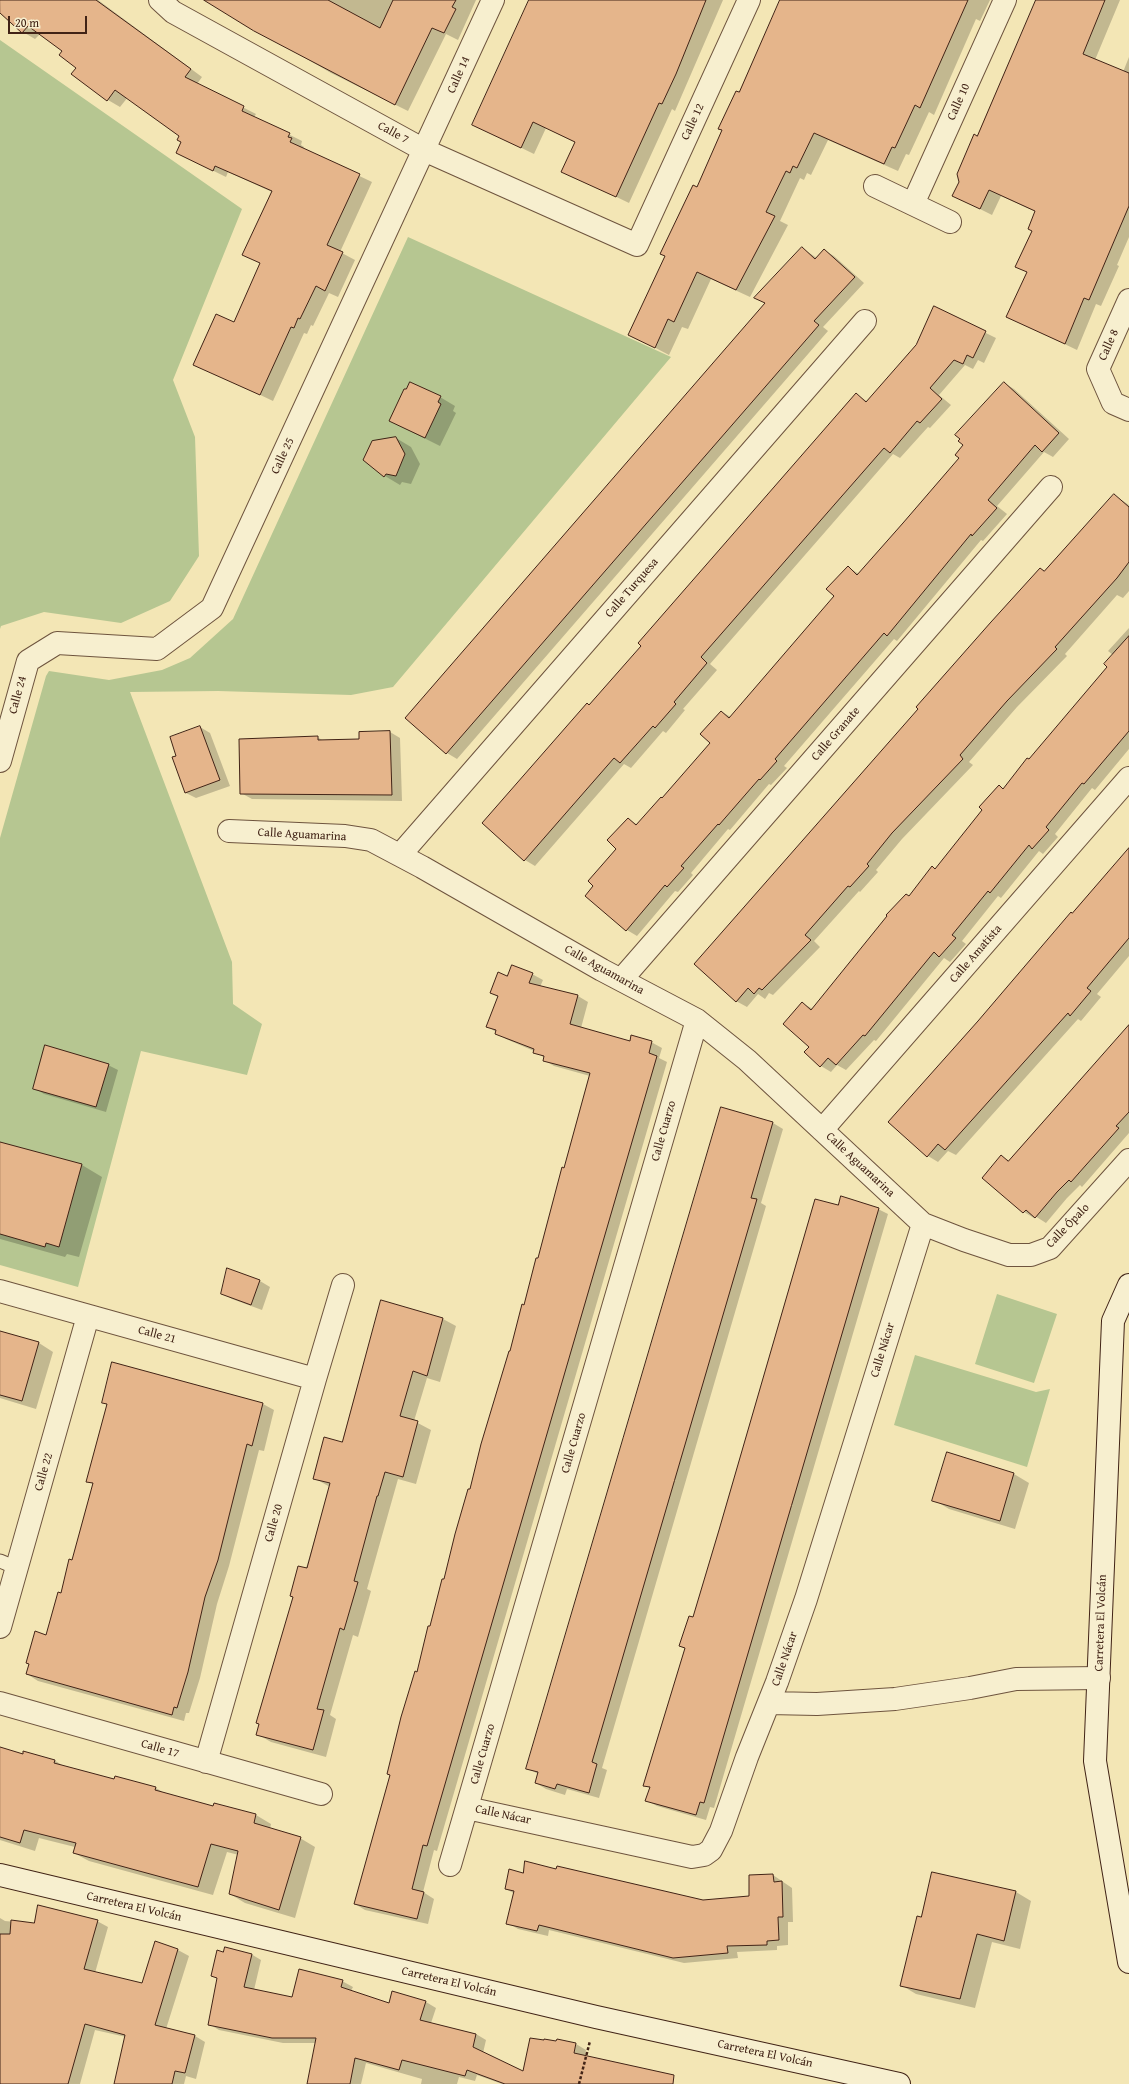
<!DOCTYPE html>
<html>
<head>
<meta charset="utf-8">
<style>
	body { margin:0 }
	#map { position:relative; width:1129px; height:2084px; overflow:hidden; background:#f3e6b5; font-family:"Gentium Book Plus",serif }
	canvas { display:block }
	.scale { position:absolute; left:8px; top:16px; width:79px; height:18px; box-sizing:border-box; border:2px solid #412316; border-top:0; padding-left:5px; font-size:12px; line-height:14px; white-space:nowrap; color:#412316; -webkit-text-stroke:3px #f7efcf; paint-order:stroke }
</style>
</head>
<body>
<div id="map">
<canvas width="1129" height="2084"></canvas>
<div class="scale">20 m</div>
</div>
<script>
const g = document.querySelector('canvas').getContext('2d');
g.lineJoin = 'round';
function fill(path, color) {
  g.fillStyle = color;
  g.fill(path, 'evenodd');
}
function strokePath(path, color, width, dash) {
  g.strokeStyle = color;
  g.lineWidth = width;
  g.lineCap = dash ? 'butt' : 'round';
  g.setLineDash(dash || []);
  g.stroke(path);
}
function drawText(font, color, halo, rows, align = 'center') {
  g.font = font + ' "Gentium Book Plus",serif';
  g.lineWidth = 3;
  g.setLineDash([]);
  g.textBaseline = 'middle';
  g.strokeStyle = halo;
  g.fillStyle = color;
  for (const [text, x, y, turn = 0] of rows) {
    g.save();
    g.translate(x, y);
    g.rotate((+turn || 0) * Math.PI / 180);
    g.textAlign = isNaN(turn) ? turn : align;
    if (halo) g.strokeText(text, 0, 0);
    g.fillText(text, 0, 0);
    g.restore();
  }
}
const green = new Path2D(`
	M 0,40 L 242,209 L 173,380 L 195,437 L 199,556 L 170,601 L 121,623 L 44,612 L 1,626 L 0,629 Z
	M 408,237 L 671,357 L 393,687 L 351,695 L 218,691 L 130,692 L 232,962 L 233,1004 L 262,1024 L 247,1075 L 141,1051 L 78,1287 L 0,1265 L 0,838 L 46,676 L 49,671 L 109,680 L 162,670 L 190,658 L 233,619 Z
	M 997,1294 L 1057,1314 L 1034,1383 L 975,1364 Z
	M 915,1355 L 1036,1392 L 1050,1389 L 1027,1467 L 894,1425 Z`);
const shadow = new Path2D(`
	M 0,0 L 98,0 L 202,77 L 197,84 L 256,114 L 254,117 L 302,141 L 301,145 L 304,147 L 303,149 L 372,182 L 340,252 L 355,260 L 338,297 L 329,293 L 313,326 L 311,325 L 307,334 L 304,333 L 273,401 L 195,364 L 234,323 L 261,264 L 244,254 L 272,192 L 228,172 L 226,177 L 177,153 L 182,142 L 180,136 L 128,97 L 120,107 L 108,100 L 63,51 L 40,34 L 35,39 L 23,32 L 0,12 Z
	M 213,0 L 476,0 L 458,40 L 446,34 L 408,111 L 331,73 L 217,6 Z
	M 531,0 L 723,0 L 688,81 L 675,111 L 672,109 L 629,203 L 563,171 L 576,143 L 546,128 L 534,154 L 474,125 Z
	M 782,0 L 990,0 L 980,21 L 976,19 L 934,115 L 929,112 L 909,155 L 906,154 L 898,171 L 828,140 L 811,175 L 807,173 L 804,180 L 800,178 L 780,221 L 788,225 L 750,297 L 711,279 L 688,329 L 682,327 L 669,355 L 629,334 L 698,188 Z
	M 1036,0 L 1120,0 L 1095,60 L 1123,72 L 1129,57 L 1129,237 L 1117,265 L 1119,266 L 1101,306 L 1096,304 L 1077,350 L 1008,317 L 1028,273 L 1017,266 L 1033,231 L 1036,212 L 1001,196 L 992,215 L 954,196 Z
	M 802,248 L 817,258 L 824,250 L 834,256 L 864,283 L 823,327 L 828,331 L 457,759 L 447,753 L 766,304 L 756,298 Z
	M 935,308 L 996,338 L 984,363 L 978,360 L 973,369 L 965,365 L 939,395 L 951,405 L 930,428 L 928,427 L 900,458 L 893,454 L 710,664 L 717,670 L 683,709 L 685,710 L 666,733 L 663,731 L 631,768 L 624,764 L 535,866 L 525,860 L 483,823 L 642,646 L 856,394 L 868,402 L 917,345 Z
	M 1004,383 L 1014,389 L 1069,439 L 1053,457 L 1044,452 L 997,506 L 1007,514 L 983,541 L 981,540 L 897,641 L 894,639 L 784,766 L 787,768 L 771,785 L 769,784 L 730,830 L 728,829 L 691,873 L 693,875 L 678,892 L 675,891 L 637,936 L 627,930 L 594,886 L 618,849 L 628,819 L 638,825 L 662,799 L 712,743 L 722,712 L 731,717 L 835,596 L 848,567 L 859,574 L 960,458 L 964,445 Z
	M 407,390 L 440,397 L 455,406 L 453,411 L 456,413 L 440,446 L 390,421 Z
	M 396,438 L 411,447 L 420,464 L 411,484 L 402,482 L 400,485 L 385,476 L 364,460 Z
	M 1114,495 L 1129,505 L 1129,591 L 1123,598 L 1117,595 L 1065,654 L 1067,656 L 1017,707 L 969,762 L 973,765 L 902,839 L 876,870 L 878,872 L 860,892 L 859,891 L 814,941 L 820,947 L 773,995 L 769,993 L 765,999 L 758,994 L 747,1007 L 736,1001 L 1041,569 L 1045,571 Z
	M 1129,628 L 1129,749 L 1095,790 L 1092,788 L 1055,834 L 1058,837 L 1043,854 L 1039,851 L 1001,898 L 998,896 L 962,941 L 966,944 L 950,962 L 944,958 L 876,1041 L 874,1040 L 846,1070 L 837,1065 L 831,1072 L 821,1066 L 810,1047 L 802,1003 L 813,1009 L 909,896 L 936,869 L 984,810 L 999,787 L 1004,789 L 1109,667 L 1113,655 L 1108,651 Z
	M 200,727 L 210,733 L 230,786 L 196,798 L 186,793 L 178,756 Z
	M 390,732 L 400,738 L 402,801 L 252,799 L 241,793 L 317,737 L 324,741 L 360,740 Z
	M 1129,850 L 1129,956 L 1097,994 L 1101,997 L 1081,1021 L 1078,1019 L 956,1155 L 948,1151 L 938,1162 L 928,1156 L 1073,914 Z
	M 532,974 L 543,980 L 540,987 L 578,996 L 588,1002 L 581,1028 L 630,1043 L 651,1042 L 662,1048 L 659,1058 L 667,1062 L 437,1851 L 434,1850 L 423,1892 L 434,1899 L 428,1924 L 365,1910 L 355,1904 L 391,1776 L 388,1774 L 565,1169 L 590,1076 L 554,1066 L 544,1060 L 545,1058 L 534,1051 L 506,1039 L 487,1026 L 498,997 L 491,993 L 508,977 Z
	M 1129,1026 L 1129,1133 L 1082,1187 L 1080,1185 L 1067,1198 L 1046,1223 L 1035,1216 L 1034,1218 L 1024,1212 L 1001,1156 L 1010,1161 Z
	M 108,1065 L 118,1070 L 106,1112 L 44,1094 L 34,1088 Z
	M 722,1108 L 773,1123 L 783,1129 L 761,1203 L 766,1206 L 602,1768 L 607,1770 L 599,1798 L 567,1789 L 565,1795 L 546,1789 L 536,1783 L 538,1774 L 527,1768 Z
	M 0,1143 L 82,1165 L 102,1177 L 79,1257 L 67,1254 L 65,1257 L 0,1239 Z
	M 878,1209 L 888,1214 L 714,1808 L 710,1807 L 706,1820 L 657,1806 L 646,1800 L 650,1788 L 644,1785 L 686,1649 L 680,1646 Z
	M 260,1281 L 270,1287 L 262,1310 L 232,1299 L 222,1293 Z
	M 382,1302 L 443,1319 L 456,1326 L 440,1382 L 427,1378 L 414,1421 L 431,1430 L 416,1484 L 398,1479 L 367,1589 L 371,1591 L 358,1637 L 353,1635 L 330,1715 L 336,1719 L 326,1757 L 271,1742 L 257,1734 L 330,1487 L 314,1478 L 343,1443 Z
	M 0,1332 L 39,1343 L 53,1352 L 36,1409 L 0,1398 Z
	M 103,1402 L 263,1404 L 274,1410 L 264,1451 L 259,1450 L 229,1566 L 217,1604 L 200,1678 L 189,1713 L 186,1713 L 184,1721 L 38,1681 L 27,1674 L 47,1636 L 72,1561 L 93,1484 L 88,1481 L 107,1405 Z
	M 948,1453 L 1014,1474 L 1029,1483 L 1015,1529 L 949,1509 L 934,1500 Z
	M 0,1748 L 24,1755 L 54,1760 L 65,1767 L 114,1780 L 115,1777 L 156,1788 L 166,1794 L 214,1808 L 215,1804 L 256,1815 L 271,1824 L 270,1829 L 300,1838 L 315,1847 L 295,1918 L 245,1903 L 230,1894 L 239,1855 L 227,1852 L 213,1895 L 89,1861 L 74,1853 L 75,1847 L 39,1838 L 35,1851 L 0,1840 Z
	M 524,1874 L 703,1901 L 750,1897 L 773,1875 L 792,1888 L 793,1922 L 788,1922 L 788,1945 L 777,1946 L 777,1950 L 737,1952 L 738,1958 L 684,1963 L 549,1930 L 548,1936 L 518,1929 L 508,1923 L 515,1894 L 506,1889 Z
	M 1016,1892 L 1031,1901 L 1020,1949 L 992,1942 L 975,2008 L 916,1994 L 901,1985 L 922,1918 Z
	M 0,1918 L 5,1921 L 35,1924 L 97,1921 L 108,1927 L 95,1973 L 143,1984 L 156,1943 L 178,1950 L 189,1956 L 166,2029 L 195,2036 L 205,2042 L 196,2079 L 186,2076 L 184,2084 L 115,2084 L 126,2037 L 95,2030 L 80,2084 L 0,2084 Z
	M 224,1953 L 251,1954 L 261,1960 L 254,1990 L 293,1998 L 342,1981 L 353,1987 L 351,1991 L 390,2004 L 426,2002 L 436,2008 L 431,2023 L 476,2034 L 486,2040 L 483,2053 L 524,2072 L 576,2044 L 586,2050 L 585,2056 L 650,2084 L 502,2084 L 477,2075 L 475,2081 L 459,2077 L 457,2084 L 421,2084 L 422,2079 L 366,2063 L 361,2084 L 308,2084 L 316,2043 L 283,2043 L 219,2030 L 209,2024 L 218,1979 L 212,1976 Z`);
const building = new Path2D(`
	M 0,0 L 96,0 L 191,69 L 185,77 L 244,106 L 242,111 L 290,133 L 288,137 L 292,138 L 290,142 L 360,174 L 327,245 L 343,252 L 325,291 L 316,286 L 300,319 L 298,318 L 294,328 L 291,327 L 260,395 L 193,365 L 216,314 L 234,322 L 260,263 L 242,255 L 272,191 L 215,166 L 213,171 L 176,153 L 181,142 L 177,140 L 179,136 L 115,90 L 107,101 L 71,74 L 76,68 L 59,55 L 62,51 L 28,26 L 22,33 L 0,13 Z
	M 204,0 L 328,0 L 380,28 L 393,0 L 456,0 L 452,7 L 456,9 L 444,33 L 432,28 L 395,105 L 254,31 Z
	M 529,0 L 706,0 L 676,74 L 662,104 L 659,103 L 616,197 L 561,172 L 575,142 L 533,122 L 521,148 L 472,125 Z
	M 780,0 L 968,0 L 920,108 L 915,105 L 895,148 L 892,147 L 884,164 L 814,133 L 797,168 L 793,166 L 790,173 L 786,171 L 766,212 L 775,216 L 736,290 L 697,272 L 674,322 L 668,319 L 655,348 L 628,335 L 665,256 L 660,254 L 693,185 L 697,187 L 722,130 L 718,129 L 736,91 L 739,92 Z
	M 1036,0 L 1105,0 L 1083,54 L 1129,73 L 1129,206 L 1089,300 L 1084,298 L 1065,344 L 1006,317 L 1027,272 L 1015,267 L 1032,231 L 1028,229 L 1035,211 L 989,190 L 980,209 L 952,196 L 959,182 L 957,174 L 974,134 L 977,136 Z
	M 802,247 L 815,259 L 824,249 L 855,277 L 814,321 L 819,325 L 446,754 L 405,718 L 765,303 L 754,298 Z
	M 934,306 L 986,331 L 973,358 L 967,355 L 963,364 L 954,360 L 930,388 L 942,399 L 920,423 L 917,421 L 890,453 L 884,448 L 701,657 L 707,663 L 674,702 L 676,704 L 655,728 L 653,726 L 620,763 L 614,758 L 524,861 L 482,823 L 587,703 L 589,705 L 641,646 L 638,643 L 856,393 L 866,402 L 916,345 Z
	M 410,382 L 441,396 L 438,402 L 441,404 L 425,438 L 389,421 L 404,389 L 406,389 Z
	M 1004,382 L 1059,433 L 1042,452 L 1035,445 L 988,500 L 997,508 L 972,536 L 971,534 L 887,636 L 884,633 L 775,759 L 777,761 L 760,780 L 759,779 L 719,825 L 718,824 L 681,866 L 684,868 L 667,887 L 665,885 L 626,931 L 585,896 L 593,886 L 588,881 L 616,849 L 607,840 L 628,818 L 636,825 L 661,797 L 662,798 L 710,743 L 700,734 L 721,711 L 729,718 L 834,596 L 826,589 L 848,566 L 857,575 L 903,523 L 959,458 L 955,455 L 963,445 L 958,441 L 960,439 L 955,435 Z
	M 396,437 L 405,454 L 396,476 L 386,474 L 384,477 L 363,460 L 372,441 Z
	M 1114,494 L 1129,507 L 1129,562 L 1117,578 L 1055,647 L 1057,649 L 1007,701 L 960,755 L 963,759 L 892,833 L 867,864 L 869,866 L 850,887 L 848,886 L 805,935 L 811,940 L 762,990 L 759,988 L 754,994 L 748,988 L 736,1002 L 694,964 L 918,709 L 916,707 L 991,622 L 1040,568 L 1044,571 Z
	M 1129,636 L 1129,731 L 1084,784 L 1082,783 L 1046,827 L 1049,830 L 1032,849 L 1029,845 L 990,893 L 988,891 L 952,935 L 956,938 L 939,957 L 934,952 L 865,1036 L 863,1035 L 836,1065 L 828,1058 L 820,1067 L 804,1052 L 809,1047 L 783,1024 L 802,1002 L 811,1010 L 887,916 L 886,915 L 906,894 L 909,896 L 932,866 L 935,869 L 982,810 L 979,807 L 999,785 L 1003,789 L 1027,758 L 1029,759 L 1107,667 L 1104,664 Z
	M 200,726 L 220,780 L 185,793 L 172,757 L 176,756 L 170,737 Z
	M 390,731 L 392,795 L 240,794 L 239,739 L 318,736 L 318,740 L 359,739 L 359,732 Z
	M 1129,848 L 1129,938 L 1087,988 L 1091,991 L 1070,1016 L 1068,1013 L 945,1150 L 938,1144 L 927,1157 L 888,1122 L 978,1021 L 1071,912 L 1072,913 Z
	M 512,965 L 533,973 L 529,983 L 578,995 L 570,1024 L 630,1041 L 631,1035 L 652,1041 L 649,1053 L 657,1056 L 427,1846 L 423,1845 L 412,1889 L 424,1892 L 417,1919 L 354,1904 L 390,1775 L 387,1774 L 401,1717 L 415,1671 L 417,1672 L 428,1626 L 430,1626 L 442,1579 L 444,1579 L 455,1534 L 468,1489 L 470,1489 L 481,1444 L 509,1351 L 510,1351 L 522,1304 L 524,1305 L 536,1258 L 538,1258 L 562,1167 L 564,1168 L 590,1073 L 543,1061 L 544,1056 L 533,1053 L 534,1049 L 495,1034 L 496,1030 L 486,1027 L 498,996 L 490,993 L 498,972 L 507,976 Z
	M 1129,1025 L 1129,1112 L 1116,1126 L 1119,1128 L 1086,1165 L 1071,1182 L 1069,1180 L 1057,1192 L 1035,1218 L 1026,1210 L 1023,1213 L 982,1178 L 1001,1155 L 1008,1161 Z
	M 45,1045 L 109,1064 L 96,1107 L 33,1089 Z
	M 721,1107 L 773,1122 L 751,1198 L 757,1199 L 592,1762 L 597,1764 L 589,1793 L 557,1784 L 555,1789 L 535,1783 L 538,1772 L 526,1769 Z
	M 0,1142 L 82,1164 L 59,1247 L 46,1243 L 45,1247 L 0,1234 Z
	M 841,1196 L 879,1208 L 704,1803 L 700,1802 L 696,1815 L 645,1801 L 650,1787 L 643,1786 L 685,1648 L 679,1646 L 689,1616 L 693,1617 L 719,1530 L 815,1199 L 838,1205 Z
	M 227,1268 L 260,1280 L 251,1305 L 221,1294 Z
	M 381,1300 L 443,1318 L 427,1376 L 413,1371 L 400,1416 L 418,1421 L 403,1477 L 385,1472 L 378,1496 L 377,1496 L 354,1581 L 358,1582 L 344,1630 L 340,1628 L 317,1709 L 324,1710 L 313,1750 L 256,1735 L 259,1724 L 256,1723 L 293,1597 L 290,1596 L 298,1566 L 307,1568 L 330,1483 L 313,1479 L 324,1437 L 342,1442 Z
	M 0,1331 L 39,1342 L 22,1401 L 0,1395 Z
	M 112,1362 L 263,1403 L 252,1446 L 247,1444 L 218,1560 L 205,1597 L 188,1672 L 177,1708 L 174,1707 L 172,1715 L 26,1674 L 29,1664 L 26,1663 L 35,1631 L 46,1635 L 58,1592 L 61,1593 L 69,1559 L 72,1560 L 93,1483 L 86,1482 L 107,1404 L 102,1403 Z
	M 947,1452 L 1014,1473 L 1000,1521 L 932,1501 Z
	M 0,1747 L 23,1754 L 23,1751 L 55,1760 L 54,1763 L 114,1779 L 115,1776 L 156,1787 L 155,1790 L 213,1806 L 214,1803 L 256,1814 L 254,1823 L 301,1837 L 279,1910 L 229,1894 L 238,1851 L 211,1844 L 198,1887 L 73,1853 L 76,1843 L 24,1830 L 20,1843 L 0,1837 Z
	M 525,1861 L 556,1869 L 557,1866 L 703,1900 L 749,1896 L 749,1875 L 773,1874 L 774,1882 L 782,1881 L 783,1917 L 778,1917 L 779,1940 L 767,1941 L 767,1945 L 727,1946 L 728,1953 L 673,1958 L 539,1925 L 537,1931 L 506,1924 L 514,1891 L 505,1889 L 509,1869 L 523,1873 Z
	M 932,1872 L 1016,1891 L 1004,1941 L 977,1934 L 960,1999 L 900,1986 L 917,1916 L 921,1917 Z
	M 38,1905 L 98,1920 L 84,1969 L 142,1983 L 155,1941 L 178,1949 L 155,2025 L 195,2035 L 185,2073 L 175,2071 L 172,2084 L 114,2084 L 125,2035 L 85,2024 L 68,2084 L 0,2084 L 0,1934 L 10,1934 L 11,1920 L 34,1923 Z
	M 225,1947 L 252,1954 L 244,1987 L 292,1997 L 299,1969 L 343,1980 L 341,1987 L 389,2003 L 392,1991 L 426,2001 L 420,2020 L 476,2034 L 473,2047 L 523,2071 L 530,2038 L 544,2040 L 544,2039 L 556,2041 L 557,2039 L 576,2043 L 574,2053 L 674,2075 L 673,2084 L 505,2084 L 467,2070 L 465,2076 L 402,2060 L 399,2070 L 355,2058 L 350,2084 L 307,2084 L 316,2038 L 272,2038 L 208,2025 L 217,1978 L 211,1976 L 217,1950 L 223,1952 Z`);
const path = new Path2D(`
	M 579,2084 L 590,2041`);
const lane = new Path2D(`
	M 0,1561 L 17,1568`);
const street = new Path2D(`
	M 160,0 L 173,12 L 424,150 L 637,245 L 749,0
	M 875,186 L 950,222
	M 913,204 L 1005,0
	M 1129,300 L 1098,369 L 1113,403 L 1129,410
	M 0,761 L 28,661 L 57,643 L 157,649 L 212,608 L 493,0
	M 229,831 L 345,836 L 371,840 L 422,867 L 602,970 L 697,1020 L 747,1060 L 923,1224 L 964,1240 L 1009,1255 L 1031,1255 L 1050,1248 L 1129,1160
	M 400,855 L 865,321
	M 621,980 L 1051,487
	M 822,1130 L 1129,778
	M 0,1291 L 315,1379
	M 0,1627 L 88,1316
	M 0,1703 L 321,1794
	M 769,1703 L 817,1704 L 895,1699 L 970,1688 L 1016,1679 L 1099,1678
	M 206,1762 L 315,1379 L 343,1285
	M 467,1808 L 692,1857 L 704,1855 L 711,1850 L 721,1831 L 747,1757 L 777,1682 L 806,1599 L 923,1224
	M 450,1865 L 697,1020`);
const secondary = new Path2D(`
	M 1129,1285 L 1113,1321 L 1095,1761 L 1129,1962
	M 0,1875 L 596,2017 L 899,2084`);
const streetNames = [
	["Calle 14",459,75,-66],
	["Calle 10",959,102,-66],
	["Calle 12",693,122,-65],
	["Calle 7",393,133,29],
	["Calle 8",1109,345,-66],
	["Calle 25",283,456,-65],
	["Calle Turquesa",632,588,-49],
	["Calle 24",18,695,-75],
	["Calle Granate",836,734,-49],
	["Calle Aguamarina",302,835,3],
	["Calle Amatista",976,954,-49],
	["Calle Aguamarina",604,970,29],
	["Calle Cuarzo",664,1131,-74],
	["Calle Aguamarina",860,1165,43],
	["Calle Ópalo",1068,1226,-46],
	["Calle 21",157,1335,15],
	["Calle Nácar",883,1350,-73],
	["Calle Cuarzo",574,1443,-74],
	["Calle 22",44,1472,-74],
	["Calle 20",274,1523,-74],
	["Carretera El Volcán",1101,1623,-88],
	["Calle Nácar",785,1659,-71],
	["Calle 17",160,1749,16],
	["Calle Cuarzo",483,1754,-74],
	["Calle Nácar",503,1815,12],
	["Carretera El Volcán",134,1907,13],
	["Carretera El Volcán",449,1982,13],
	["Carretera El Volcán",765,2054,12]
];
fill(green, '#b6c691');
fill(shadow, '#0003');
fill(building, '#e5b58b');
strokePath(building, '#412316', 1);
strokePath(lane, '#6e543e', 15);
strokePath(street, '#6e543e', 24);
strokePath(secondary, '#412316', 24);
strokePath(path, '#412316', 2.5, [3, 2]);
strokePath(lane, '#f7efcf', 13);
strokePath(street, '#f7efcf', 22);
strokePath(secondary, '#f7efcf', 22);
drawText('12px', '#412316', '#f7efcf', streetNames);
</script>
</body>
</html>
